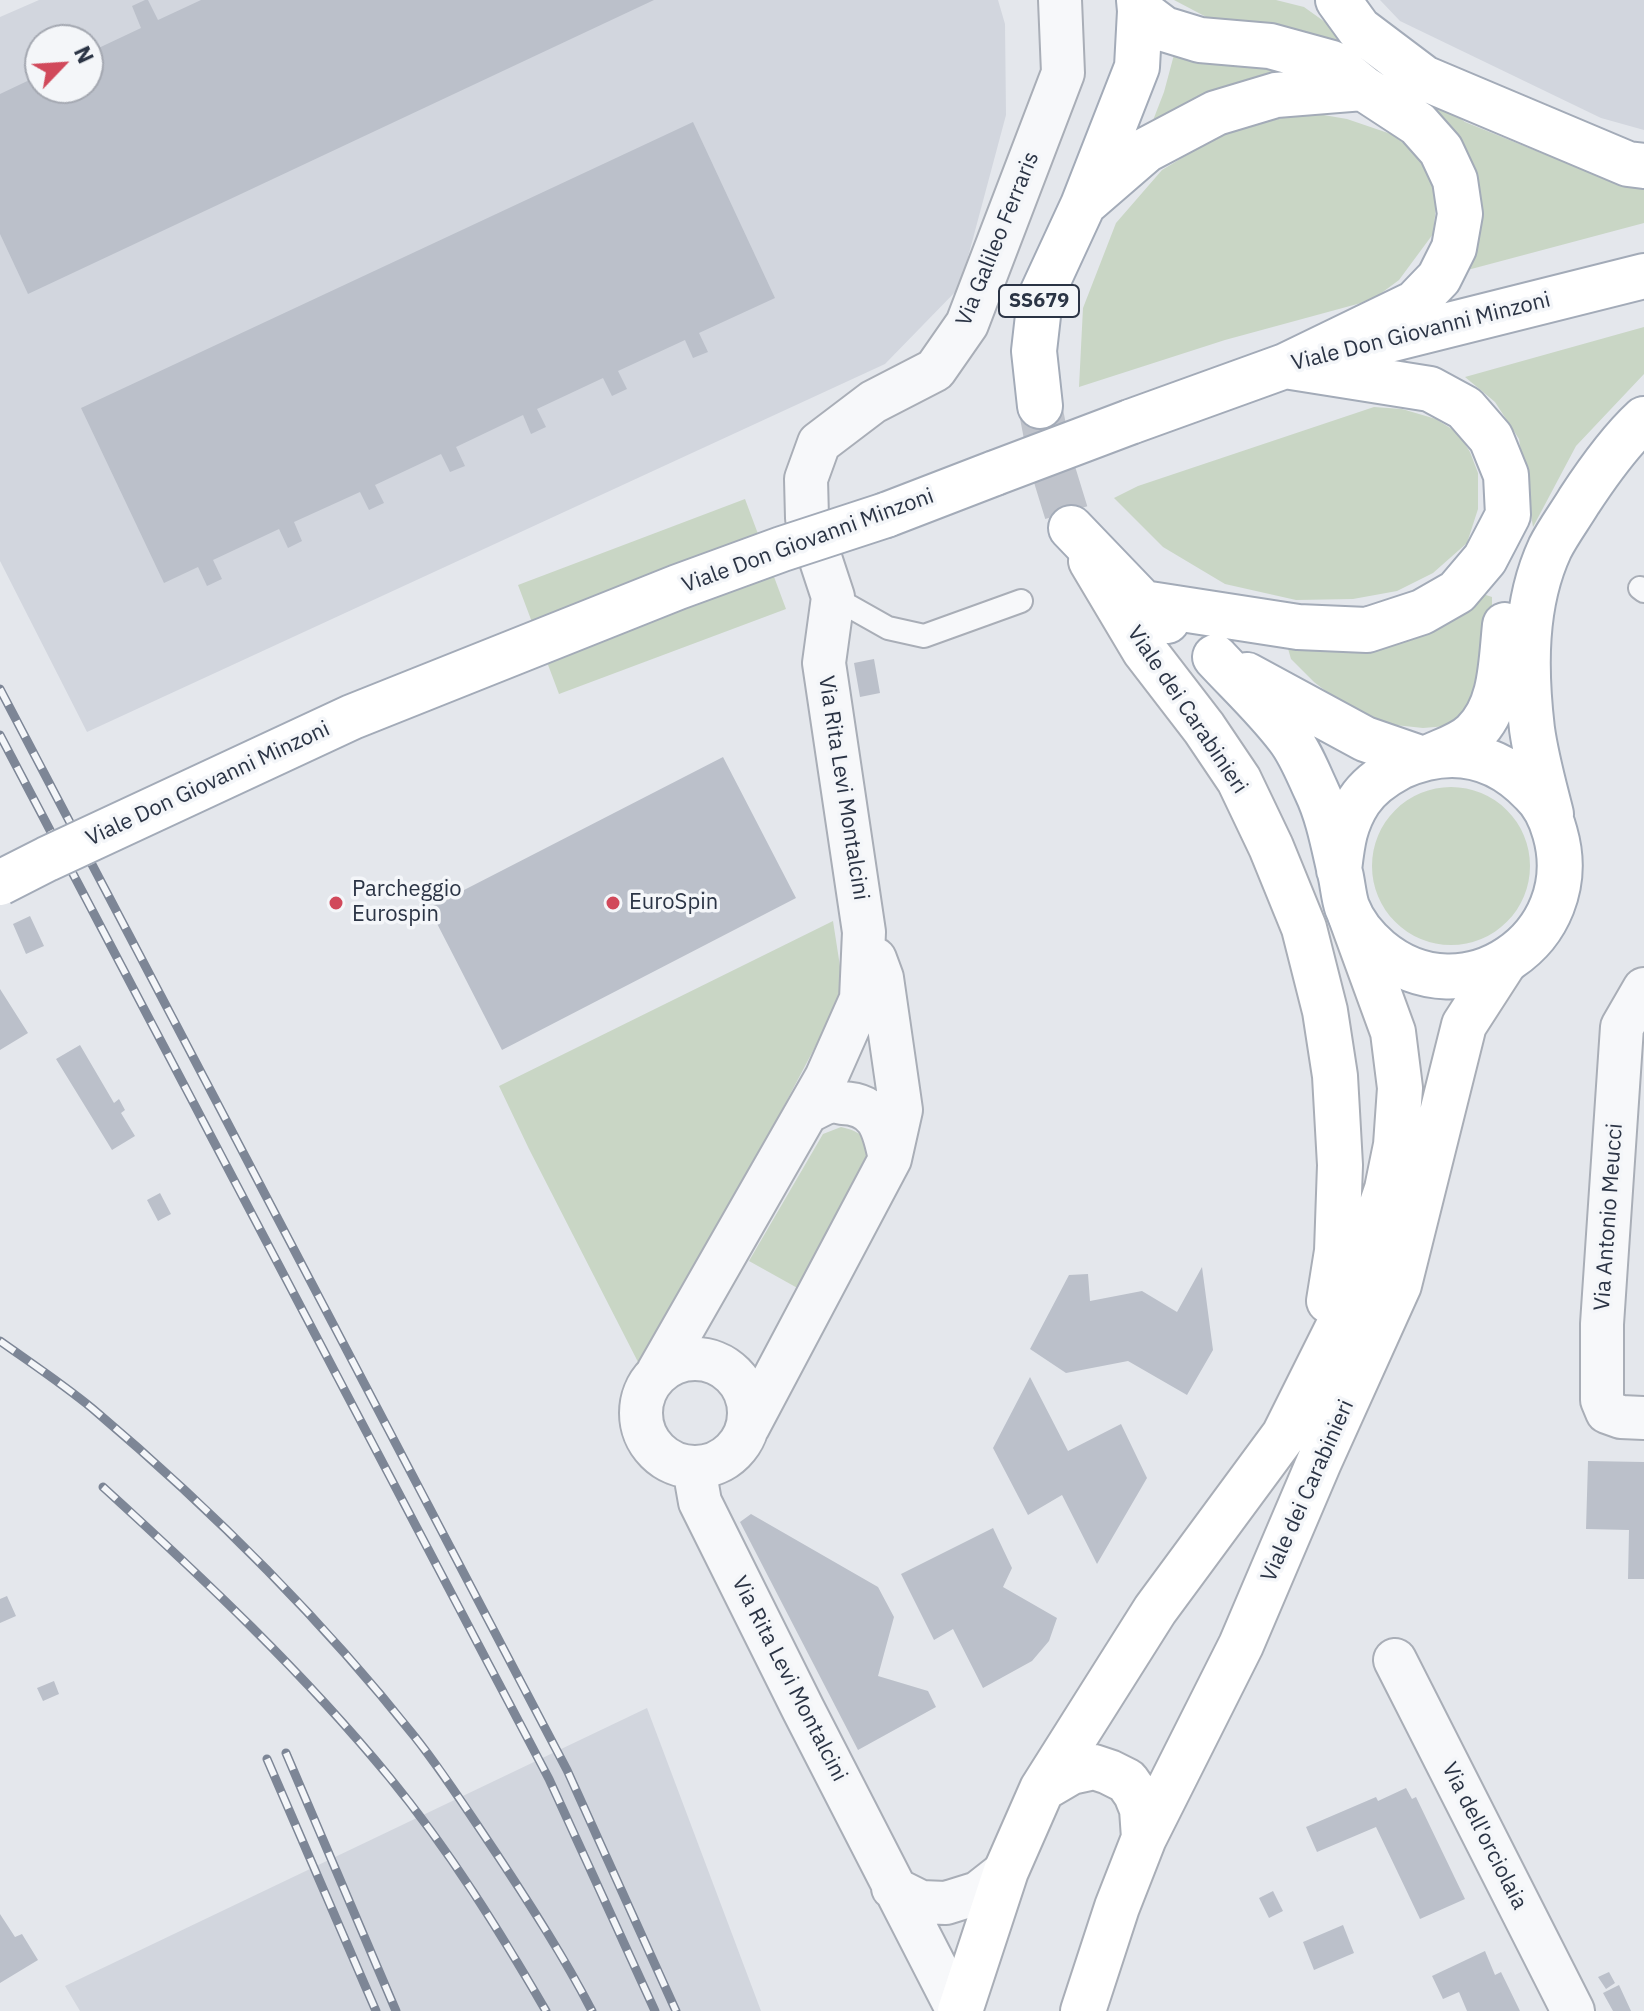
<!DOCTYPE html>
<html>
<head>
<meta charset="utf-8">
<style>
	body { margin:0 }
	#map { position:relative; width:1644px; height:2011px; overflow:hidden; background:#e4e7ec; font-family:"IBM Plex Sans",sans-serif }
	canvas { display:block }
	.north { position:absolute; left:24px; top:24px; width:80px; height:80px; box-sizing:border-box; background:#f4f6f9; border:2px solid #a4a8b1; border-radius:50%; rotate:65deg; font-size:22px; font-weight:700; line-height:32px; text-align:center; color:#2b3445 }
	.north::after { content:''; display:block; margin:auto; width:28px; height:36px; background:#d1495b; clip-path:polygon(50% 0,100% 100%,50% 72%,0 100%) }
</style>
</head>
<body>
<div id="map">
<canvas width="1644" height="2011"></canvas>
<div class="north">N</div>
</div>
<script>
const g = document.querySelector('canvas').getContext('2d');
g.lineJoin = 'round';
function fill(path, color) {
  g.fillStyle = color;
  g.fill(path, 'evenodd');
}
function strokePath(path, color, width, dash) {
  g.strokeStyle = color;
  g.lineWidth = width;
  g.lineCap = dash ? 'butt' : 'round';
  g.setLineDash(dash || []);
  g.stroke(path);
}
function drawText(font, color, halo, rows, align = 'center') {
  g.font = font + ' "IBM Plex Sans",sans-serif';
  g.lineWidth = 7;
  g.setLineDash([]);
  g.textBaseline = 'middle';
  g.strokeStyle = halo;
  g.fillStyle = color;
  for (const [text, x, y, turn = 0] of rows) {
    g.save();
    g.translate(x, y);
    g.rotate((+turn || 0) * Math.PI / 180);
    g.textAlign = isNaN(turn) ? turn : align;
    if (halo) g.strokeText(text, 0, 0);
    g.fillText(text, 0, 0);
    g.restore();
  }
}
const built = new Path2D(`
	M 39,0 L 998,0 L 1005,24 L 1006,115 L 960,287 L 885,364 L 87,732 L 0,561 L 0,17 ZM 40,40 L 88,40 L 88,88 L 40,88 Z
	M 1380,0 L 1644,0 L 1644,130 L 1601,118 L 1400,21 Z
	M 647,1708 L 761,2011 L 80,2011 L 65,1986 Z`);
const green = new Path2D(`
	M 1174,0 L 1276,0 L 1304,7 L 1465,122 L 1544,154 L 1644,179 L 1644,223 L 1460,272 L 1451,128 L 1421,96 L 1342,50 L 1212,20 Z
	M 1175,51 L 1286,65 L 1152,123 L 1164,92 Z
	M 1306,112 L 1347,119 L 1391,134 L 1420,155 L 1430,173 L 1437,198 L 1433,234 L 1399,280 L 1372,300 L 1225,340 L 1079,387 L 1083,308 L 1116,223 L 1162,170 L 1223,133 Z
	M 1644,327 L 1644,374 L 1576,446 L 1533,527 L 1519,439 L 1495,402 L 1465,377 Z
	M 1374,407 L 1402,409 L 1436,419 L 1458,433 L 1470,452 L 1478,473 L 1478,509 L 1467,543 L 1433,573 L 1397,591 L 1353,599 L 1296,600 L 1225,584 L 1163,547 L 1114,498 L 1138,486 Z
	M 745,499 L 786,609 L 559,694 L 518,585 Z
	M 1483,594 L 1492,597 L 1492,660 L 1467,713 L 1447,726 L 1423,728 L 1395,725 L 1368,719 L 1345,706 L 1314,682 L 1291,659 L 1287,645 L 1336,650 L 1399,643 L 1425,634 Z
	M1372 866a79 79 0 1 1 158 0a79 79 0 1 1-158 0Z
	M 833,921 L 844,992 L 659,1343 L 638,1362 L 529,1149 L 499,1086 Z
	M 841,1127 C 863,1132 868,1139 875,1160 L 801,1290 L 749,1261 L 823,1134 Z`);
const building = new Path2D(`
	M 145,0 L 148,0 L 158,20 L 201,0 L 654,0 L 28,294 L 0,234 L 0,94 L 40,75 L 40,88 L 88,88 L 88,53 L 141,28 L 132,6 Z
	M 693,122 L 775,298 L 699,333 L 708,352 L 693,358 L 685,340 L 618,371 L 627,389 L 612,396 L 603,378 L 537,409 L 546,427 L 531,434 L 523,415 L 456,447 L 465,466 L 450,472 L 441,454 L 375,485 L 384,503 L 369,510 L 360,492 L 294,522 L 302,541 L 288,548 L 279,529 L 213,560 L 222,579 L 207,586 L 198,567 L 164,583 L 81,408 Z
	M 874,659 L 880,693 L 860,697 L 854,663 Z
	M 723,757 L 796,898 L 502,1050 L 429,908 Z
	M 30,916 L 44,946 L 26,954 L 13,924 Z
	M 0,989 L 28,1033 L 0,1050 Z
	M 80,1045 L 114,1103 L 119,1099 L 125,1110 L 121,1113 L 135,1136 L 112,1150 L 56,1059 Z
	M 160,1193 L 171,1214 L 158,1221 L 147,1200 Z
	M 1202,1267 L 1213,1350 L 1187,1395 L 1128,1361 L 1066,1373 L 1030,1349 L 1069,1275 L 1088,1274 L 1090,1301 L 1142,1291 L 1177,1312 Z
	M 1030,1377 L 1068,1451 L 1121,1424 L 1147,1478 L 1097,1564 L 1062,1495 L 1028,1515 L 993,1448 Z
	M 1588,1461 L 1644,1462 L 1644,1579 L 1628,1579 L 1629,1530 L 1586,1529 Z
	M 751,1514 L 878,1587 L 894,1617 L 878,1676 L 928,1691 L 936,1707 L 858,1750 L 740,1522 Z
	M 993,1528 L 1012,1568 L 1003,1587 L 1057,1618 L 1049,1641 L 1032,1661 L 983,1688 L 953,1629 L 934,1640 L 901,1574 Z
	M 7,1596 L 16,1616 L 0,1623 L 0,1599 Z
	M 54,1681 L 59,1694 L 43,1701 L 37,1688 Z
	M 1406,1788 L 1412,1799 L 1416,1797 L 1465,1899 L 1420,1919 L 1376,1827 L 1317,1852 L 1306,1827 L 1376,1797 L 1378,1801 Z
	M 1273,1891 L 1283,1911 L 1269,1918 L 1259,1898 Z
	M 0,1914 L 15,1937 L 22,1934 L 38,1960 L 0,1983 Z
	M 1343,1925 L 1354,1953 L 1314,1970 L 1303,1942 Z
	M 1485,1951 L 1495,1975 L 1501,1972 L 1520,2011 L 1467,2011 L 1459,1992 L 1443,1999 L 1432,1976 Z
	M 1609,1972 L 1615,1983 L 1606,1989 L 1598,1977 Z
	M 1619,1985 L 1631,2011 L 1613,2011 L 1603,1993 Z`);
const primaryTunnel = new Path2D(`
	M 1040,406 L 1051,463 L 1071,528`);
const lane = new Path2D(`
	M 1640,588 L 1644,591
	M 833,597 L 888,628 L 924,636 L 1021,601`);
const street = new Path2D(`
	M 1644,989 L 1622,1027 L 1602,1324 L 1602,1400 L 1607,1412 L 1621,1417 L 1644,1418
	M 806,1113 C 813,1109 822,1104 829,1102 C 834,1101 838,1102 842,1103 C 879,1104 884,1130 890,1159
	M641 1413a54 54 0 1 1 108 0a54 54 0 1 1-108 0Z
	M 658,1372 L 826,1078 L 861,999 L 864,932 L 824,663 L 833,597 L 807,518 L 806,479 L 819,443 L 873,402 L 935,370 L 967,324 L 1063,73 L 1060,0
	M 748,1427 L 890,1159 L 901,1110 L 882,978 L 875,959
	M 694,1468 L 700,1502 L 803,1709 L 958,2011
	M 1395,1660 L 1573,2011
	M 893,1888 L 921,1902 L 946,1903 L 978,1893 L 1006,1871`);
const secondary = new Path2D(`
	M 1091,561 L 1144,650 L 1204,728 L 1239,780 L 1271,847 L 1304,928 L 1325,1011 L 1335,1076 L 1340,1165 L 1337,1251 L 1329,1301
	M 1042,1789 L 1071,1772 L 1094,1767 L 1109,1772 L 1127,1781 L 1136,1794 L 1142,1809 L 1144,1838
	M 960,2011 L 1006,1871 L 1042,1789 L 1155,1610 L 1284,1435 L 1345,1313 L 1387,1189 L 1396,1145 L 1400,1088 L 1393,1032 L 1351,917
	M 1083,2011 L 1117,1907 L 1144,1838 L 1241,1645 L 1319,1462 L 1399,1285 L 1464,1025 L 1504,963`);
const primary = new Path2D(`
	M 1338,0 L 1359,29 L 1424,78 L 1628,164 L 1644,166
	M 1140,11 L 1164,29 L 1200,40 L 1270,46 L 1332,63 L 1363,88 L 1418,124 L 1441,150 L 1455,180 L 1460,214 L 1454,248 L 1439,278 L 1415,303 L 1285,366
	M 1087,201 L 1146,150 L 1216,113 L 1276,95 L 1363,88
	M 1040,406 L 1034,351 L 1040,298 L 1083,205 L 1137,67 L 1140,11 L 1139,0
	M 1130,422 L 1285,366 L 1644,276
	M 886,515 L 995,473
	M 1071,528 L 1143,603 L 1167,621
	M 1143,603 L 1298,627 L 1367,630 L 1422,612 L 1457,592 L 1485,559 L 1508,515 L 1506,475 L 1491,438 L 1465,408 L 1430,389 L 1285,366
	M 1215,657 C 1239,683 1266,708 1288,737 C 1300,752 1308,773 1316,790 C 1329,817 1334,848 1341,877 C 1343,887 1344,898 1347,907 C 1353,923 1366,939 1379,950 C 1464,1021 1585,938 1555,833 C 1551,818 1544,803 1532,792 C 1495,753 1449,745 1400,767 C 1385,775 1368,787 1359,801 C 1344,824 1342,845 1339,870
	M 1247,675 L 1365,739 L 1420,758
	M 1429,757 C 1444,750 1462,745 1474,733 C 1502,706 1501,662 1505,625
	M 1551,814 C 1544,786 1536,758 1532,729 C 1525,669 1524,604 1550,548 C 1558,532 1570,516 1579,501 C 1598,472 1619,442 1644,419`);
const rail = new Path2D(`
	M 0,689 L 567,1770 L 676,2011
	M 0,735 L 549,1779 L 655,2011
	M 0,1341 C 31,1363 64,1385 93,1409 C 210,1508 319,1616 415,1737 C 445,1775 471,1816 498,1856 C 531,1906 564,1957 592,2011
	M 103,1487 C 204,1579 303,1672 390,1778 C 449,1850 499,1930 546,2011
	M 286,1753 L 396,2011
	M 267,1759 L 376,2011`);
const primaryBridge = new Path2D(`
	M 995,473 L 1130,422
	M 0,883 L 47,859 L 352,717 L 678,587 L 782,549 L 886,515`);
const markers = [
	[336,903,8,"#d1495b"],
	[613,903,8,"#d1495b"]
];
const shields = [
	[1039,301,80]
];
const shieldNames = [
	["SS679",1039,301]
];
const streetNames = [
	["Via Galileo Ferraris",998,239,-68],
	["Viale Don Giovanni Minzoni",1421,332,-14],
	["Viale Don Giovanni Minzoni",808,541,-20],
	["Viale dei Carabinieri",1187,710,56],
	["Viale Don Giovanni Minzoni",208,784,-25],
	["Via Rita Levi Montalcini",843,788,81],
	["Via Antonio Meucci",1609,1217,-86],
	["Viale dei Carabinieri",1308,1491,-66],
	["Via Rita Levi Montalcini",789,1679,63],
	["Via dell'orciolaia",1484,1836,63]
];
const poiNames = [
	["Parcheggio",352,890],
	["Eurospin",352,915],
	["EuroSpin",629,903]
];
fill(built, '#d2d6de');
fill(green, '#c9d6c5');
fill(building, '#bbc0ca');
strokePath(primaryTunnel, '#bfc3cb', 44, [44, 22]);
strokePath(lane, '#a9aeb7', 26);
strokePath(street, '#a9aeb7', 46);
strokePath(secondary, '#a9aeb7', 48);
strokePath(primary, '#a3abb8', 48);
strokePath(lane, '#f7f8fa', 22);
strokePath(street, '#f7f8fa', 42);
strokePath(secondary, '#fff', 44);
strokePath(primary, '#fff', 44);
strokePath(rail, '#7d8696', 9);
strokePath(rail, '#f4f6f9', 6, [18]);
strokePath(primaryBridge, '#a3abb8', 48, []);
strokePath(primaryBridge, '#fff', 44);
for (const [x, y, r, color] of markers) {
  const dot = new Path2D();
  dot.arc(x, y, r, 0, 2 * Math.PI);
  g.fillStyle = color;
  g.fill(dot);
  strokePath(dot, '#f4f6f9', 3);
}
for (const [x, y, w] of shields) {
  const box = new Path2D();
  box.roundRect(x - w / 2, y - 16, w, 32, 6);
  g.fillStyle = '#f4f6f9';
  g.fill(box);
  strokePath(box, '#2b3445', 2);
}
drawText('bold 20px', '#2b3445', null, shieldNames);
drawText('22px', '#2b3445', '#f4f6f9', streetNames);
drawText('22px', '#2b3445', '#f4f6f9', poiNames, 'left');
</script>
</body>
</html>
